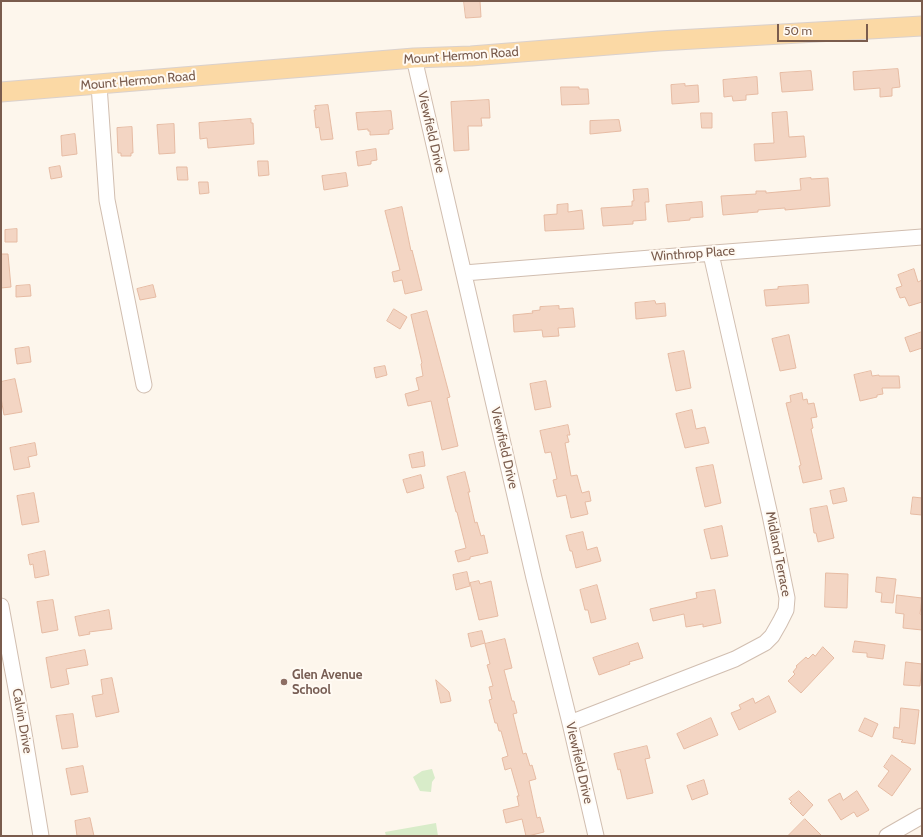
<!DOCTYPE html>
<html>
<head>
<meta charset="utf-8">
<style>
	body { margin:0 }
	#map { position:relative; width:923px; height:837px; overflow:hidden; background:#fdf6ec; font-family:Cabin,sans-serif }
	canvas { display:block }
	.frame { position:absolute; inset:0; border:2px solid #7a5c4d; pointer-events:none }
	.scale { position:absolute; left:777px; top:24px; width:91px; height:18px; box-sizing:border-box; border:2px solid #7a5c4d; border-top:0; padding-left:5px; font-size:12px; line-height:14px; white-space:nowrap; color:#7a5c4d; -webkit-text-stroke:3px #fffaf3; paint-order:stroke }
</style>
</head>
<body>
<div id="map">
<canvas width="923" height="837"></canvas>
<div class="frame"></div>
<div class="scale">50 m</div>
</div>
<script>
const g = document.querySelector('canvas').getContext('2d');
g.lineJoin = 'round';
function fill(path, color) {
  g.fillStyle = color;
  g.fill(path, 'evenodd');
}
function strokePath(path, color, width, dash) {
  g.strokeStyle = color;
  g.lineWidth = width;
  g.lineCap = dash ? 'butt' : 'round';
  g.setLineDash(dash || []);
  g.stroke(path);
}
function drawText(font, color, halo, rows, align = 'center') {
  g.font = font + ' Cabin,sans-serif';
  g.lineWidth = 4;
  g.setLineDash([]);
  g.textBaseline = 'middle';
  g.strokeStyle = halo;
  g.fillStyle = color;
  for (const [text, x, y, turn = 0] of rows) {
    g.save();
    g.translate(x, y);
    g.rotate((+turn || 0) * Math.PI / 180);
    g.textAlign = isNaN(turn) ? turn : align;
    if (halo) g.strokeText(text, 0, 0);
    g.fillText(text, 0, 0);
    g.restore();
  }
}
const green = new Path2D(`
	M 432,769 L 435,778 L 432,782 L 431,792 L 420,791 L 413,777 L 422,771 Z
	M 436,823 L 438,836 L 386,836 L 385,832 Z`);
const building = new Path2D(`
	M 464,1 L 480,1 L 481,17 L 466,18 Z
	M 898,69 L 900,87 L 892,88 L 892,96 L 880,97 L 880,88 L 854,90 L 853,72 Z
	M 811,71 L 813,90 L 782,92 L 780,73 Z
	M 757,77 L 758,94 L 746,95 L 746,100 L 733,101 L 732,96 L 724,97 L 723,80 Z
	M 685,84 L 685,86 L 698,85 L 699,102 L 672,104 L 671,85 Z
	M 561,87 L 579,87 L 579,89 L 588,89 L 589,104 L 562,105 Z
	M 489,100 L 490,118 L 481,118 L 482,126 L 468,126 L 469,150 L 454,151 L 451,102 Z
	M 328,105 L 333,139 L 321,140 L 319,127 L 316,128 L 314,110 L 316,110 L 315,106 Z
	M 391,111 L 393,129 L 389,130 L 389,134 L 370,135 L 370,131 L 368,131 L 368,129 L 358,130 L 356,113 Z
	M 787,112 L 789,137 L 804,136 L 806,157 L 755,161 L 754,144 L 774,143 L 772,113 Z
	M 701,113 L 712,113 L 712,128 L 702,128 Z
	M 251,119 L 251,123 L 253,123 L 254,144 L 208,148 L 207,138 L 200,139 L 199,123 Z
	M 619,120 L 621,131 L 590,134 L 590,121 Z
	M 174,124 L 175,153 L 159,154 L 157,125 Z
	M 132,127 L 133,153 L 131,153 L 131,156 L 121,156 L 121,153 L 118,153 L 117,128 Z
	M 75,134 L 77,154 L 62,156 L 61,136 Z
	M 376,149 L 377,160 L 371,161 L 371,164 L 358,166 L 356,152 Z
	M 258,161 L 268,161 L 269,175 L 259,176 Z
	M 60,166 L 62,177 L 51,179 L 49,168 Z
	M 177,167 L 187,167 L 188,180 L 178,180 Z
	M 346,173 L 348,186 L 324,190 L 322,176 Z
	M 811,178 L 811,179 L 828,178 L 830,206 L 785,210 L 785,208 L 758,210 L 758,212 L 723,215 L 721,196 L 756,194 L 756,191 L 766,191 L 766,193 L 801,190 L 800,179 Z
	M 199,182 L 208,182 L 209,193 L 200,194 Z
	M 648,189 L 649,202 L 645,202 L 646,220 L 633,221 L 633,224 L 603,226 L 601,208 L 632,206 L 632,201 L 634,201 L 633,190 Z
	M 702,202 L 703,217 L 690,218 L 690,220 L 668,222 L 666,205 Z
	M 568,204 L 568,212 L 582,210 L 584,229 L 545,231 L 544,215 L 557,214 L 557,205 Z
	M 402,207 L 411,251 L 412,250 L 422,290 L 405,294 L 402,280 L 394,282 L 392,272 L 400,270 L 385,211 Z
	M 17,229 L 17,242 L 5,242 L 5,230 Z
	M 1,254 L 8,254 L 11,287 L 1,288 Z
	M 914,269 L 918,282 L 922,280 L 922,302 L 909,306 L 905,297 L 900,298 L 896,288 L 902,286 L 898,275 Z
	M 30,285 L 31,296 L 16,297 L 16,286 Z
	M 153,285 L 156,297 L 140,300 L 137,289 Z
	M 808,285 L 809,303 L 766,306 L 764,290 L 778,289 L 778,287 Z
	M 655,301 L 656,304 L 665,303 L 666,316 L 636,319 L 635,303 Z
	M 559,306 L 559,309 L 573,308 L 575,327 L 558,328 L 559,336 L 543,337 L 542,330 L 514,332 L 513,315 L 533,313 L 532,311 L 540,310 L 540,307 Z
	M 394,309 L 407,317 L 400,329 L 387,321 Z
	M 427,311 L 450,397 L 447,398 L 458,446 L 442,450 L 431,401 L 408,406 L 405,394 L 419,390 L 416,378 L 423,376 L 421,364 L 422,363 L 411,315 Z
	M 922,332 L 922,348 L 910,352 L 905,338 Z
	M 789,335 L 796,368 L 780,371 L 772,339 Z
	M 29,347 L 31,362 L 17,364 L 15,349 Z
	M 684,351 L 691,388 L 676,391 L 668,354 Z
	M 385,366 L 387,375 L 376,378 L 374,368 Z
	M 871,371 L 872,376 L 879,375 L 879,376 L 899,376 L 900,388 L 882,388 L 883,394 L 877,395 L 877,397 L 860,401 L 854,375 Z
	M 15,379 L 22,412 L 4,415 L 1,398 L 1,382 Z
	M 546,381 L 551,407 L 535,410 L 530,384 Z
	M 802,393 L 803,400 L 807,399 L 808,404 L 814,403 L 817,417 L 811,418 L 813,428 L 811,429 L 822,479 L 803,483 L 799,466 L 801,465 L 786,403 L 791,402 L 790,396 Z
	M 692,410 L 696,429 L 705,427 L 709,443 L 685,448 L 676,414 Z
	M 568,425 L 570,435 L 567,435 L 569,442 L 565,443 L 571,476 L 577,475 L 581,490 L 582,493 L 589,491 L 591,501 L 585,502 L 588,514 L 571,518 L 566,495 L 557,497 L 553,480 L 557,479 L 551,452 L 545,453 L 540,431 Z
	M 35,443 L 37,455 L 28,457 L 30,467 L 14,470 L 10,448 Z
	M 423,452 L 425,466 L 412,468 L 409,455 Z
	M 713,465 L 721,503 L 705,507 L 696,468 Z
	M 465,472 L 470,492 L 468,492 L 475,523 L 477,522 L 481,536 L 484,535 L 488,553 L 470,557 L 470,559 L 458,562 L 455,551 L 466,548 L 457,512 L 456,512 L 447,477 Z
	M 421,475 L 424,488 L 407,493 L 403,480 Z
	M 844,488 L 847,501 L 833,504 L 830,491 Z
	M 34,493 L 39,522 L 22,525 L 17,496 Z
	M 913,497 L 922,498 L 922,515 L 911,514 Z
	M 827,506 L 834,538 L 818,542 L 816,533 L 814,533 L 810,509 Z
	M 722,526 L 728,556 L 711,559 L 704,530 Z
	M 583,532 L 587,550 L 597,547 L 601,561 L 576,568 L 572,551 L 570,551 L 566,536 Z
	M 45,551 L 49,575 L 35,578 L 33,564 L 30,565 L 28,555 Z
	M 467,572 L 470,586 L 456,590 L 453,575 Z
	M 826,573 L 848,574 L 847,608 L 825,607 Z
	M 877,577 L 896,579 L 893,603 L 881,602 L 882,593 L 876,592 Z
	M 479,581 L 480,584 L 491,581 L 498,616 L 479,620 L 470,583 Z
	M 597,585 L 606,619 L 591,623 L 588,610 L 585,610 L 580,590 Z
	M 715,590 L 721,623 L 703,627 L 703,624 L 686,627 L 684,614 L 653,621 L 650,609 L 697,598 L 696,593 Z
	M 897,595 L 922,598 L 920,614 L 922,615 L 922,630 L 903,628 L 904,614 L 896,613 Z
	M 53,600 L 58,630 L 42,633 L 37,602 Z
	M 109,610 L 112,629 L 89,632 L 90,634 L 79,636 L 75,617 Z
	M 482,631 L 485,643 L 471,647 L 468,634 Z
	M 505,639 L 512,668 L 504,670 L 512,701 L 514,701 L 517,713 L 513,714 L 523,754 L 526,753 L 530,766 L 532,765 L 536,779 L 529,781 L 537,818 L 540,817 L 544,832 L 528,836 L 526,836 L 522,819 L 506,823 L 503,810 L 519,806 L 517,796 L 519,796 L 511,768 L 505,770 L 502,758 L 508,756 L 501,731 L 499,731 L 497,723 L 495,723 L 489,700 L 492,699 L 489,687 L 493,686 L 487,665 L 490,664 L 485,644 Z
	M 855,641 L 885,645 L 883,659 L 867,657 L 867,653 L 853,652 Z
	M 638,643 L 643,658 L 629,662 L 630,664 L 599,675 L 593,658 Z
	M 823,647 L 834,658 L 801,693 L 788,681 L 795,674 L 793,672 L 797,667 L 796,666 L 806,657 L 808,659 L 813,654 L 815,656 Z
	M 85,650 L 88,665 L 66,669 L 69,684 L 51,688 L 46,658 Z
	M 906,662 L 922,664 L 920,686 L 904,685 Z
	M 112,678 L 119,712 L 96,717 L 92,696 L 103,694 L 101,680 Z
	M 436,680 L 449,692 L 451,701 L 441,703 Z
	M 769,696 L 776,712 L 739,730 L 731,713 L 741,709 L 739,705 L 753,698 L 755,703 Z
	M 901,708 L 919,710 L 915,744 L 901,742 L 903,740 L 893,738 L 894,727 L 899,728 Z
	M 73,714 L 78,747 L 62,749 L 56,716 Z
	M 711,718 L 718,735 L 684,749 L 677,734 Z
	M 865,718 L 878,724 L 872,737 L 859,731 Z
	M 647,746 L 650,758 L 645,759 L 653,793 L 627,799 L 620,769 L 618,770 L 614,754 Z
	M 892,755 L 911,769 L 892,796 L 878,786 L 889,771 L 884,767 Z
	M 83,766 L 88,792 L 71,795 L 66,769 Z
	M 704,780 L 708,794 L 692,800 L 687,786 Z
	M 799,791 L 813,805 L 803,816 L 790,803 L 792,802 L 789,799 Z
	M 857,791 L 869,810 L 857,817 L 854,812 L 841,820 L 828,800 L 840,793 L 843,800 Z
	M 90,818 L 94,836 L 77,836 L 75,821 Z
	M 805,819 L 822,836 L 788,836 Z`);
const minor = new Path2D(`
	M 414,58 L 534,578 L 570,723 L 596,836
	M 99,85 L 107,200 L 144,385
	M 464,273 C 617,260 769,249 922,237
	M 1,606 L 23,727 L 41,836
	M 570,723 L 735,659 L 765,643 L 772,636 L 780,622 L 786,610 L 787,598 L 770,515 L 711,254
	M 887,836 L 922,816`);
const major = new Path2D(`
	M 1,92 L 414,58 L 471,56 L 659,41 L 922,26`);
const markers = [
	[284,682,4,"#8d6e63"]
];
const streetNames = [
	["Mount Hermon Road",461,56,-4],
	["Mount Hermon Road",138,81,-5],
	["Viewfield Drive",431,132,77],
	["Winthrop Place",693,254,-4],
	["Viewfield Drive",504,448,77],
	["Midland Terrace",778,554,79],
	["Calvin Drive",22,721,80],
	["Viewfield Drive",579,763,77]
];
const educationNames = [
	["Glen Avenue",292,675],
	["School",292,690]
];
fill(green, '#d8ecc9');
fill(building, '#f3d5c3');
strokePath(building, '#e6bba3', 1);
strokePath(minor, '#d1beb0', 17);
strokePath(major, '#dad1cd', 21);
strokePath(minor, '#fff', 15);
strokePath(major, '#fbd9a5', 19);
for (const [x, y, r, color] of markers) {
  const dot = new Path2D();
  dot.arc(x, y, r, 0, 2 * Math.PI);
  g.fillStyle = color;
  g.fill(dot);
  strokePath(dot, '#fffaf3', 1.5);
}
drawText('13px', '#7a5c4d', '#fffaf3', streetNames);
drawText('bold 13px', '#785e54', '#fffaf3', educationNames, 'left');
</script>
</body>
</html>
